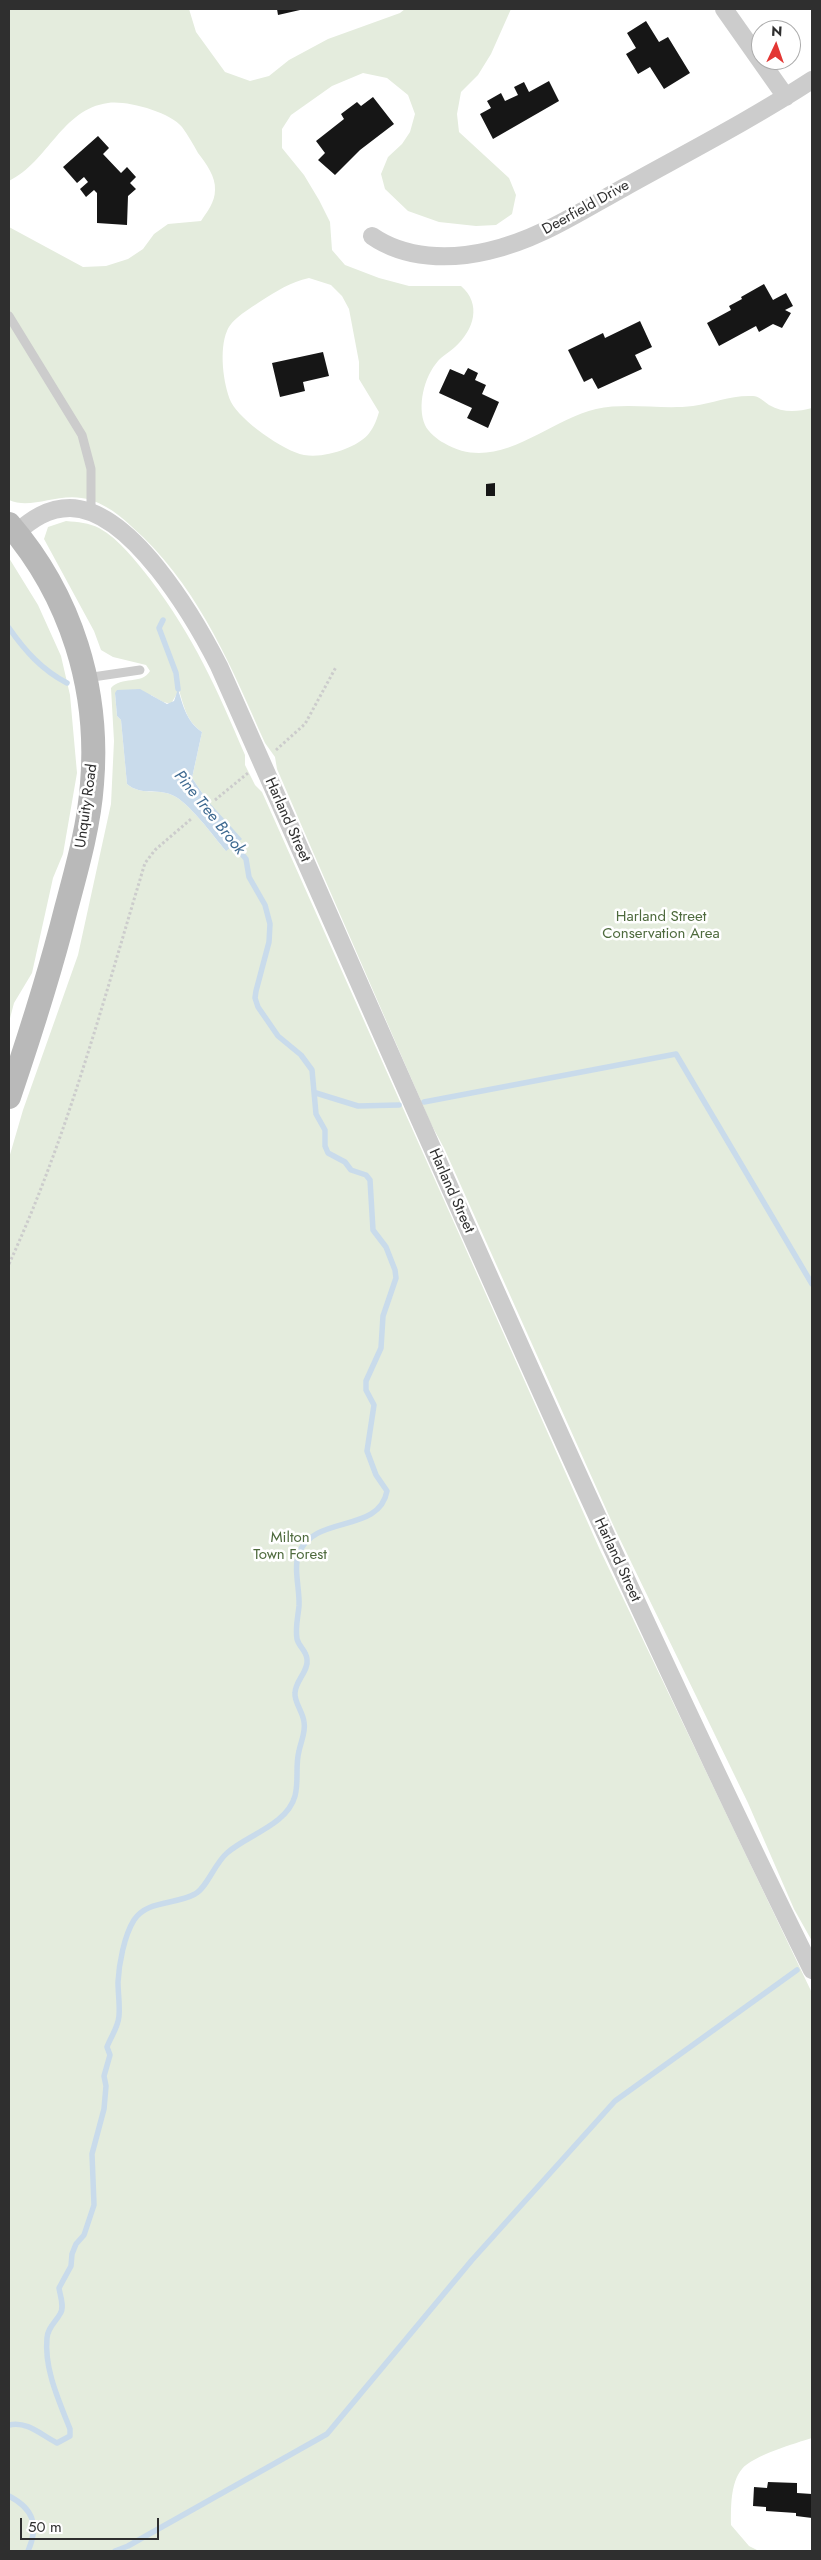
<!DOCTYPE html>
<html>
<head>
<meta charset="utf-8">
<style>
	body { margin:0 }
	#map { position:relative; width:821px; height:2560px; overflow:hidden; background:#fff; font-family:Jost,sans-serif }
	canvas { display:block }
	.frame { position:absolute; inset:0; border:10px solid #2f2f2f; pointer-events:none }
	.north { position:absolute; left:751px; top:20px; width:50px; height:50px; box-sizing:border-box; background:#fff; border:1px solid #acacac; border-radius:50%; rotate:3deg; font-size:14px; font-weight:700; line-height:20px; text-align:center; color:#2f2f2f }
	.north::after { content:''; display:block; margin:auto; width:18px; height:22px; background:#e33734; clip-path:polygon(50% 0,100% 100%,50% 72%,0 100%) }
	.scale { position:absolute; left:20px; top:2518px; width:139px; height:22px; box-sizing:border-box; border:2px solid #2f2f2f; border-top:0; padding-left:6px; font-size:15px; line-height:18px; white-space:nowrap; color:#2f2f2f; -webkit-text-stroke:4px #fff; paint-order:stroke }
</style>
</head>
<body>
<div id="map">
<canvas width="821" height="2560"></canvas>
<div class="frame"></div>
<div class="north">N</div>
<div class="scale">50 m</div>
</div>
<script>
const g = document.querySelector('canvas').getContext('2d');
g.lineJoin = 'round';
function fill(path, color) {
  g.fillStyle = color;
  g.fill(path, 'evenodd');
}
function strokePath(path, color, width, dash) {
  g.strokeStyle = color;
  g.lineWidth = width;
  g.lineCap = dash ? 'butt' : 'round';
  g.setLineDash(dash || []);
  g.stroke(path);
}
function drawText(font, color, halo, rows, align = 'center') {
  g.font = font + ' Jost,sans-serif';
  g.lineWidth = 5;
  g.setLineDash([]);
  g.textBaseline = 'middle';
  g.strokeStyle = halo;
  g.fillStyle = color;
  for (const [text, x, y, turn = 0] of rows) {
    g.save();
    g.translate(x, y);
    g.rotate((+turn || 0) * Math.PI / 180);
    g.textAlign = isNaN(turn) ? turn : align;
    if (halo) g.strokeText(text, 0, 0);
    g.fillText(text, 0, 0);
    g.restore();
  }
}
const green = new Path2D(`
	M 9,9 L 189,9 L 196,32 L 225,72 L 250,81 L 269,76 L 289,60 L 328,39 L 400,13 L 405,9 L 511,9 L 491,54 L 478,75 L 461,92 L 457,114 L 459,132 L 509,178 L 516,195 L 512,214 L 496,225 L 476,226 L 439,222 L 408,211 L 385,189 L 381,174 L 388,157 L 402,144 L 410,132 L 415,114 L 408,95 L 387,78 L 363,73 L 332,86 L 291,115 L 282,129 L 282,148 L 304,175 L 319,200 L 330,222 L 332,250 L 345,265 L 379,278 L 409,286 L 461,286 C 482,304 474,330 455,347 C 450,352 442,356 438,361 C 424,377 417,406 425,425 C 428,432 438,440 444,443 C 497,475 546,421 596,409 C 628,402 661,410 693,406 C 714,403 730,395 753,396 C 758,396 764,401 769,405 C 783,413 797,412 812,408 L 812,1941 L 794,1909 L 748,1803 L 615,1529 L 444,1148 L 431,1124 L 277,769 L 275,757 L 265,743 C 232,669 202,595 143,537 C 127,522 112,507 91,500 C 59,490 33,511 9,500 L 9,227 L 83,267 L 106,266 L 128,259 L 143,249 L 154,234 L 168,224 L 201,221 C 207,212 215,202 215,190 C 216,177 206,163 198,153 C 193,144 188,135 182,127 C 170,112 126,100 108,103 C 62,109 48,162 9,181 ZM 309,278 L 331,285 L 342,296 L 349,309 L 359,362 L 359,379 L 379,412 C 373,433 365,441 345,449 C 332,454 318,457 304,455 C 283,451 240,420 231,402 C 223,384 219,349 227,331 C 232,318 251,308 261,301 C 277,291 290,282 309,278 Z
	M 66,521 C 78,522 89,523 99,528 C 120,540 135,560 150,579 C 194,637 217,689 245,755 L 245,765 L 255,785 L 262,792 L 600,1550 L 812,1993 L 812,2438 C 796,2443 752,2456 742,2469 C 730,2483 731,2509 731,2525 L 749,2546 L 759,2551 L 9,2551 L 9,1158 L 23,1110 L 78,955 L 111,804 L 114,741 L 111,688 C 121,676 142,685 150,671 L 146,665 L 113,657 L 101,650 L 94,631 L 44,539 L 48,527 ZM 179,690 C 184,707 187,722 202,732 L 192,778 L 207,800 L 226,851 C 214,837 188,801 172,795 C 157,788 141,796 127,784 L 121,720 L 117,716 L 115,693 L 151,695 L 163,702 L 171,704 Z
	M 9,558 L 38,605 L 61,656 L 70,695 L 77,773 L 63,854 L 53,878 L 32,973 L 14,1003 L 9,1022 Z`);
const water = new Path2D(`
	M 140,689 L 167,704 L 174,701 L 178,689 C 183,706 187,722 202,732 L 192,778 L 207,800 L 242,839 L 226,851 C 214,837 188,801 172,795 C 157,788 141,796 127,784 L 121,720 L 117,716 L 115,693 L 117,690 Z`);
const stream = new Path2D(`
	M 163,620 L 159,628 L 176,673 L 178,689
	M 9,628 C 25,651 42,670 67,683
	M 316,1093 L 358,1106 L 399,1105
	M 424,1102 L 676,1054 L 812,1284
	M 9,2425 C 28,2421 41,2435 57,2443 L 70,2436 L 70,2429 C 59,2401 44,2369 47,2338 C 48,2327 55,2323 60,2314 C 65,2307 60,2296 59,2288 L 71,2266 L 72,2254 L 76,2244 L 84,2235 L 94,2205 L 92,2154 L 104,2109 L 106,2086 L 104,2076 L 110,2055 L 107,2047 C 111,2036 118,2028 119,2016 C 120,2005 118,1993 118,1982 C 119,1964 124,1936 134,1920 C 147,1900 175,1905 195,1894 C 206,1889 215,1863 227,1853 C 247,1835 287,1825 295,1796 C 299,1781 295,1766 299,1751 C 301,1741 306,1732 304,1722 C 303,1712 294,1702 295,1693 C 295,1681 309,1671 307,1659 C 306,1650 299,1647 297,1639 C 295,1628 298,1617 299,1606 C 300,1589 293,1569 299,1553 C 315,1514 379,1534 387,1491 L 376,1475 L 367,1451 L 374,1405 L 366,1390 L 366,1381 L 381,1348 L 383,1316 L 396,1278 L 395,1270 L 386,1247 L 373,1230 L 370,1180 L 366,1175 L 351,1170 L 345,1162 L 328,1153 L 325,1146 L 325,1130 L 316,1114 L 312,1070 L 301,1055 L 278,1036 L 258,1007 L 255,998 L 256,991 L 269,942 L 270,924 L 265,905 L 249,877 L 246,859 L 230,840
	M 9,2496 C 34,2509 39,2526 28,2551
	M 115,2551 L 128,2546 L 327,2434 L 472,2260 L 615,2101 L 797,1970`);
const building = new Path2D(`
	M 277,9 L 299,9 L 300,10 L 278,15 Z
	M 646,21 L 659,42 L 668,37 L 690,73 L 664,89 L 650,67 L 638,74 L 626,54 L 636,48 L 627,33 Z
	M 549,81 L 559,101 L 493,139 L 480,114 L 491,108 L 487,101 L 501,93 L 505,101 L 518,95 L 514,87 L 524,82 L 529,92 Z
	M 373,97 L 394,124 L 360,150 L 335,175 L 318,160 L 325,153 L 316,141 L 344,119 L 341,114 L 357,102 L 361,106 Z
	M 98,136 L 109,148 L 103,154 L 121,173 L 127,167 L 136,177 L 130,183 L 136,189 L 128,196 L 127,225 L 97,223 L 97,193 L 94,190 L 86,197 L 80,189 L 88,182 L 84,177 L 77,183 L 63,167 Z
	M 764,284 L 773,300 L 786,293 L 793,306 L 785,310 L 791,313 L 782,328 L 773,324 L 759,332 L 756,326 L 719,346 L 707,323 L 731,310 L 729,306 L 742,299 L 741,297 Z
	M 640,321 L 652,347 L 635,355 L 642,369 L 598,389 L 592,378 L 584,382 L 568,350 L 603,333 L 605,338 Z
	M 323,352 L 329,376 L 303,382 L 305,391 L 280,397 L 272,363 Z
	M 468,368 L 478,373 L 475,380 L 486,385 L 482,394 L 499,402 L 488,428 L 467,418 L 472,408 L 439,393 L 450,369 L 464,375 Z
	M 495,483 L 495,496 L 486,496 L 486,484 Z
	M 768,2482 L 797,2483 L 797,2493 L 812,2494 L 812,2518 L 796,2516 L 796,2513 L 766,2511 L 766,2507 L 753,2506 L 754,2487 L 767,2488 Z`);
const path = new Path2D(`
	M 276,750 L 305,724 L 336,667
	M 215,800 L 248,773
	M 9,1264 C 68,1136 104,998 145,863 L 155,850 L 191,819`);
const lane = new Path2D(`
	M 9,316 L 82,435 L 91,469 L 91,512
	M 86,678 L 140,670`);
const street = new Path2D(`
	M 724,9 L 786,97
	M 372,236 C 405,259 450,260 488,251 C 538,240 581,211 625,187 C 688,152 752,119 812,80
	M 16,533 C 32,519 48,508 70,508 C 131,509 194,617 219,666 C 413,1102 601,1542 812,1970`);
const secondary = new Path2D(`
	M 9,524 C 71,596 100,689 92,784 C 89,826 77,868 66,909 C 50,973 30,1035 9,1097`);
const streetNames = [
	["Deerfield Drive",586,208,-29],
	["Unquity Road",87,806,-82],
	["Harland Street",287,820,66],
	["Harland Street",451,1191,66],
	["Harland Street",617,1560,65]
];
const parkNames = [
	["Harland Street",661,917],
	["Conservation Area",661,934],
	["Milton",290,1538],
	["Town Forest",290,1555]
];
const waterNames = [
	["Pine Tree Brook",209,813,51]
];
fill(green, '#e4ecdd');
fill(water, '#c9dbeb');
strokePath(stream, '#c9dbeb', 5.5);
fill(building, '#161616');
strokePath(path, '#ccc', 3, [2.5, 2.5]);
strokePath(lane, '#ccc', 9);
strokePath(street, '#ccc', 18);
strokePath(secondary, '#b9b9b9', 24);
drawText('15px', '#2f2f2f', '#fff', streetNames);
drawText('15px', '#4e6a3d', '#fff', parkNames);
drawText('italic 16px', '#3e6990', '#fff', waterNames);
</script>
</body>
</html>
